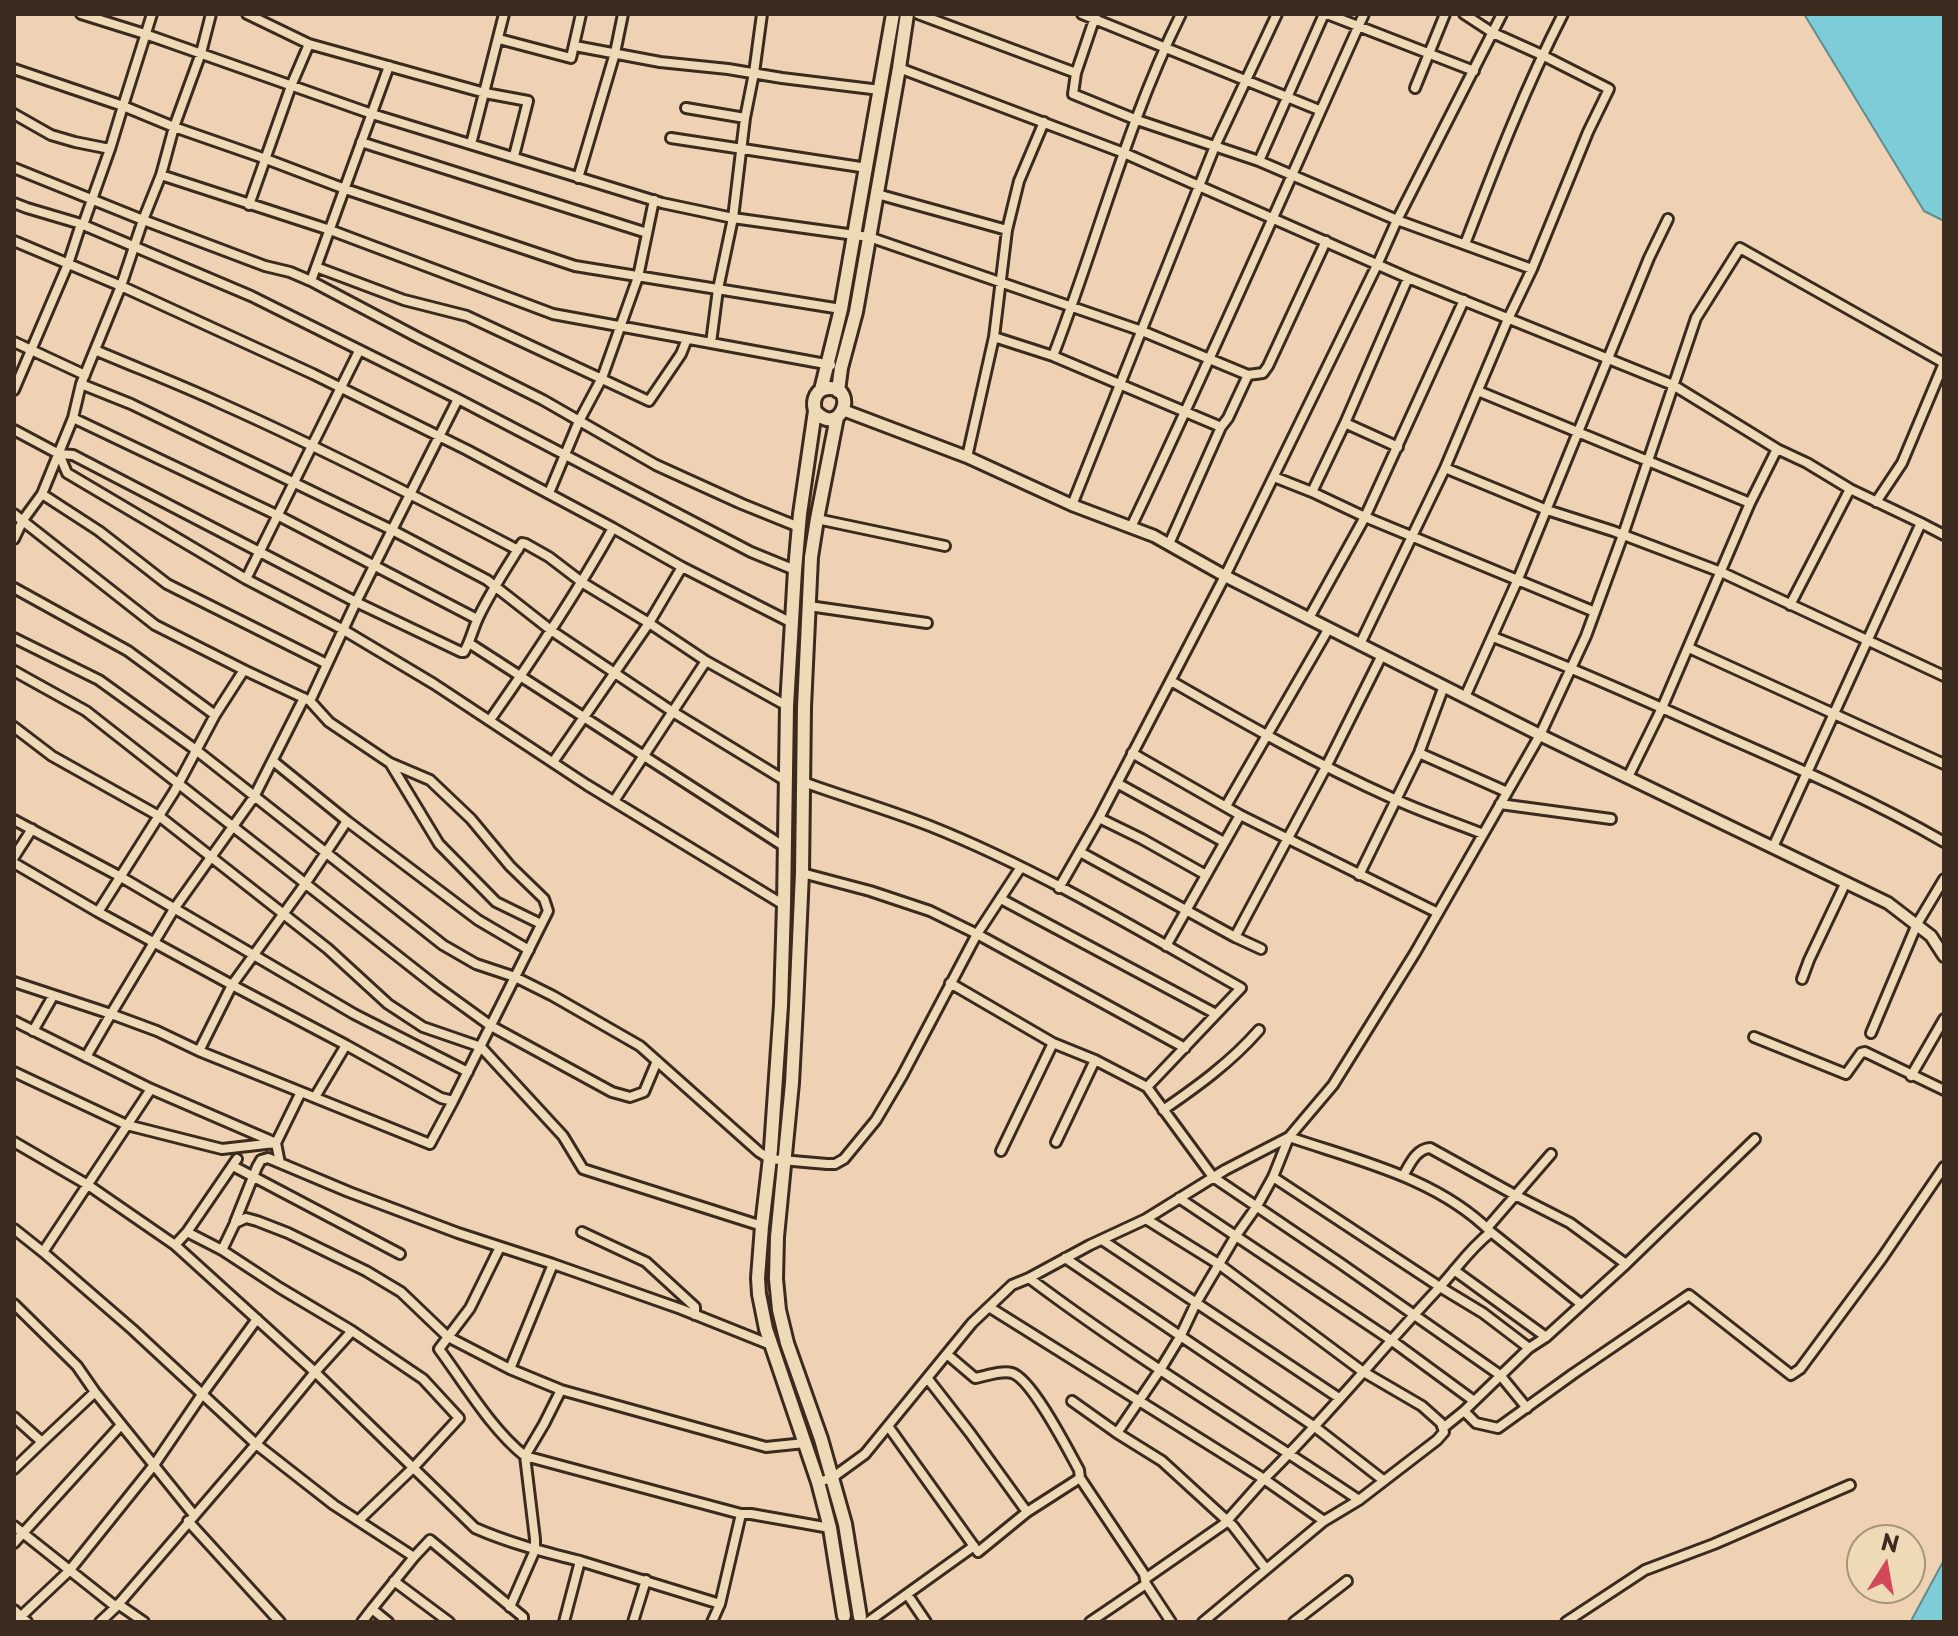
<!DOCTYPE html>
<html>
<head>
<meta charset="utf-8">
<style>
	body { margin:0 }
	#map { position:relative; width:1958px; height:1636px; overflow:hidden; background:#eed2b3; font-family:"Playpen Sans",sans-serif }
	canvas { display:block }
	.frame { position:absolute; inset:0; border:16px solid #3b2a1e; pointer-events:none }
	.north { position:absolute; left:1846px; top:1524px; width:80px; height:80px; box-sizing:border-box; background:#efdab8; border:2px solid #a7947a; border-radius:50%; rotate:11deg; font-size:22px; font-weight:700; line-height:32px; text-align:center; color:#3b2a1e }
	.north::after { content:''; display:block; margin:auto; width:28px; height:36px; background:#d1495b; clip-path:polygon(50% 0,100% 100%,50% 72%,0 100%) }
</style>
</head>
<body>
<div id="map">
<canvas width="1958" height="1636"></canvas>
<div class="frame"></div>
<div class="north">N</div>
</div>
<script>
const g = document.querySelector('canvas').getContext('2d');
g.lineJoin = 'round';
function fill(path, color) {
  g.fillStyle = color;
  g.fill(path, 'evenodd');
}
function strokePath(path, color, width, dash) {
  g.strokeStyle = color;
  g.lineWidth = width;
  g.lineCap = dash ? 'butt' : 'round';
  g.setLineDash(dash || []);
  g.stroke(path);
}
const water = new Path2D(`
	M 1804,14 L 1944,14 L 1944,221 L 1924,211 Z
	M 1944,1560 L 1944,1622 L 1911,1622 L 1912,1619 Z`);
const minor = new Path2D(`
	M 81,14 L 145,34 L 372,114 L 662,203 L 733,218 L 869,237 L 1142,331 L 1248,375 L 1263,373 L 1268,366 L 1326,241
	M 152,14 L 123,106 L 174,127 L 266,159 L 345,189 L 575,266 L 841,309
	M 247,14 L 309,44 L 485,93 L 528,101 L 514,156
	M 918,14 L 1076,73
	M 1082,14 L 1319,110
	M 1096,14 L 1076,73 L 1073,94 L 1137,120 L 1259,161 L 1397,220 L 1532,269
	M 1327,14 L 1474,71
	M 499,39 L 571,58 L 581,14
	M 575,46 L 660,62 L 728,69 L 782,78 L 880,90
	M 899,68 L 1124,153 L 1408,278 L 1673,385 L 1777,449 L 1807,463 L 1850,489 L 1921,523 L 1773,847
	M 14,69 L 123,106 L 110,149
	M 1415,88 L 1445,14
	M 686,108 L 745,118
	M 14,114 L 51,135 L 75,142 L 110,149 L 83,225
	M 671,138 L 867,168
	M 361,142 L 647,233
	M 471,144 L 504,14
	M 1259,161 L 1324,14
	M 14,168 L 138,218 L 265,266 L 290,272 L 311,281 L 419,338 L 543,400 L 656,465 L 742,504 L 799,527
	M 161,175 L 330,230 L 553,314 L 831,365
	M 578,178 L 615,53 L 623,14
	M 877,194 L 1007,230
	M 14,203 L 27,208 L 81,224 L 251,296 L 458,399 L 751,552 L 795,570
	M 249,205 L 291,86 L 309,44
	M 14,241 L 121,286 L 143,220 L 161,175 L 174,127 L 201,53 L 211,14
	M 1465,244 C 1495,166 1525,88 1563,14
	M 316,267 L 404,300 L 467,316 L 649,401 L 681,354 L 687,339
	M 311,281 L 389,66
	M 994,337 L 1053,356 L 1221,427
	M 14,342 L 85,375
	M 711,343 L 718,289 L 733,218 L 745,118 L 754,73 L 762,14
	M 95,350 C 137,368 179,384 220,403 C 321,448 419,498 518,550
	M 359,351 L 246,579 L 342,629 L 434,684 L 587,785 L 784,905
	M 1053,356 C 1097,242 1127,123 1181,14
	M 14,390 L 68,264 L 81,224
	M 1478,391 L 1750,503
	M 458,399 L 392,530 L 487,580 L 552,631 L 673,712 L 786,781
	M 73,418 L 279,516 L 477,619
	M 1345,423 L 1398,447
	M 14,430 L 59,454 L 73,455 L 356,602 L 461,652 L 464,652 C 471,640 473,628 479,616 C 491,591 507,567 522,543 L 526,544 L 549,557 L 583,583 L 649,623 L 706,661 L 787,706
	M 59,454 L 67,473 L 246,579
	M 967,457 L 994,337 L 1007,230 L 1019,181 L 1044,122
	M 1445,468 L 1547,510 L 1613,531 L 1721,572 L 1944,676
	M 1274,477 L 1312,492 L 1365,517 L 1595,612
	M 1312,492 L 1345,423 L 1408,278
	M 549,493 L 579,421 L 602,378 L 638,277 L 654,200
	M 42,494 L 99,531 L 167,584 L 327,664
	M 1072,505 L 1215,146 L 1277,14
	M 14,514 L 155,625 L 244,670
	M 817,519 L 945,546
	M 1921,523 L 1944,535
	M 1131,527 C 1212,358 1287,185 1364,14
	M 14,539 L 23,520 L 42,494 L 73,418 L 81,384
	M 1169,544 L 1221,427 L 1228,418 L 1248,375
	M 14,588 L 128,651 L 215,715
	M 1790,605 L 1850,489
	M 809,606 L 927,623
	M 1309,618 L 1365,517 L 1464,300
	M 1493,637 C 1573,668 1651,703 1729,738 C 1802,770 1875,802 1944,842
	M 14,638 L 99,680 L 196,750 L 443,945 L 476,964 L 515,977 L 553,996 L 640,1046 L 759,1152 L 770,1159 L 827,1164 L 835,1164 L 844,1159 L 876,1120 L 902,1076 L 977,934 L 1021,867
	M 469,643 L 785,847
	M 1360,644 L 1445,468 L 1508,319 L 1532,269 L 1588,132 L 1609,89 L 1542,55 L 1493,33 L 1464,14
	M 1689,648 L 1944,764
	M 14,671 L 86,711 L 437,987 L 491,1026 L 612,1092 L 630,1097 L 644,1092 L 657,1061
	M 1171,681 C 1244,723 1316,764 1392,798 C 1422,812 1453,822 1483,834
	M 1465,697 L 1518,579 L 1649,258 L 1668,219
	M 310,701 L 329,722 L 390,763 L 430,780 L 471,819 L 510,866 L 544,899 L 548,911 L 453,1101 L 441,1098 L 346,1045 L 315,1097
	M 490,720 C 535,656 575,596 613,528
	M 14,727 L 52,756 L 159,816 L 328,949 L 388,1004 L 423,1027 L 481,1047 L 563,1136 L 583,1169 L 762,1226
	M 1132,753 L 1240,815 L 1438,913
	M 1419,753 L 1507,792
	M 273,761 L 347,821 L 478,920 L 529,950
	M 553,762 L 649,623 L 682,567
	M 390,763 L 439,844 L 496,902 L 541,924
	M 1628,777 L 1662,708 L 1750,503 L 1777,449
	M 803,782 C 845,797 889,810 930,826 C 1038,869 1140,931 1241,988 L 1147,1087
	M 1117,783 L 1224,842
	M 614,801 L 706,661
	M 1500,804 L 1611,819
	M 1226,806 L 1329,628
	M 14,820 L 121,877 L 354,1014 L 468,1072
	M 1080,852 L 1235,937 L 1261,949
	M 14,857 L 32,829
	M 14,863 L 98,912
	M 802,873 L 870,891 L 930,911 L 977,934 L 1185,1048
	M 1206,875 L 1142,839 L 1099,818 L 1225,576 L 1377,265 L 1397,220 L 1502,14
	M 1359,875 L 1419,753 L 1444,686
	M 1059,888 L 1099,818
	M 1001,899 L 1216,1014
	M 1235,937 L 1326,767 L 1382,655
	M 1166,946 L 1240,815
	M 1802,979 L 1809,960 L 1846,882
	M 14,982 L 111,1014 L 174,909 L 254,797 L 304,698
	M 950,983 L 1053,1043 L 1095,1060 L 1147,1087 L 1213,1177 L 1340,1263 L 1500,1375 L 1527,1408
	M 14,1021 L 151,1089
	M 33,1031 L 53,996
	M 1871,1033 L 1917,924 L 1944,879
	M 1754,1037 L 1846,1074 L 1861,1053 L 1865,1052 L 1944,1090
	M 346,1045 L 232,985 L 305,884 L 347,821
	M 86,1057 L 111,1014 L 157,1031 L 199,1051
	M 14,1072 L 127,1125 L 222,1149 L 275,1143
	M 1911,1076 L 1944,1019
	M 301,1092 L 430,1144 L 453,1101
	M 1163,1110 C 1198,1086 1231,1062 1259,1030
	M 14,1142 L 88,1185 L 175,1245 L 315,1372 L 475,1528 C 509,1543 544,1552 580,1561
	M 1056,1142 L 1095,1060
	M 1001,1151 L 1053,1043
	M 280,1163 L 276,1143 L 301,1092 L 199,1051 L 232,985 L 98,912 L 174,792 L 215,715 L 244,670 L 310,701 L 356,602 L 392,530 L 131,404 L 81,384 L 121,286 L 313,374 L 467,450 L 613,528 L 682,567 L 792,623
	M 233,1166 L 400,1254
	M 1403,1176 C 1410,1164 1416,1149 1430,1148 L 1515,1195 L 1570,1223 L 1626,1264
	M 1273,1177 L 1440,1287 L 1483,1313 L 1529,1348
	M 1179,1198 L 1391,1340 L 1474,1401
	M 1146,1219 L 1220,1265 L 1362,1371 L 1422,1406 L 1441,1423 L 1444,1432 L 1437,1440 L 1359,1500 L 1324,1521
	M 235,1222 L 257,1167 L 261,1160 L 268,1158 L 349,1192 L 458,1233 L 553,1264 L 681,1309 L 771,1345
	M 1487,1228 L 1551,1154
	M 14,1229 L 43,1252
	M 187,1232 L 222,1250 L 280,1288 L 352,1331 L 423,1379 L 459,1418 L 413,1468 L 359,1520
	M 582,1232 L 646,1262 L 695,1307 L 695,1315
	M 1491,1232 L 1581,1304
	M 1102,1240 L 1339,1398
	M 175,1245 L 187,1232 L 237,1159
	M 500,1247 L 470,1308 L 439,1349 C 465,1384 491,1429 525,1456 L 741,1514 L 751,1514 L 830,1528
	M 222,1250 L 235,1223 L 246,1218 L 257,1221 L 288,1233 L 366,1271 L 401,1292 L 448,1337 L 510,1369 L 561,1390 L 766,1447 L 805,1443
	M 1065,1258 L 1315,1427 L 1383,1480
	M 1454,1270 L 1546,1337
	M 1029,1278 C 1135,1358 1249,1426 1359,1500
	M 14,1304 L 77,1366 L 95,1392
	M 989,1307 L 1264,1479 L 1224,1524 L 1145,1579
	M 352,1331 L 315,1372 L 256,1444 L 334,1505 L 414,1557 L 372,1609
	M 948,1355 L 975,1378 C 986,1376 1002,1370 1012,1373 C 1032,1379 1068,1450 1079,1470 L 1080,1478 L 1144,1574 L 1146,1584 L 1171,1622
	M 510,1369 L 553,1264
	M 928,1379 L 970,1433 L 1027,1512
	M 1072,1401 L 1117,1433 L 1162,1461 L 1233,1526 L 1266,1569
	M 1464,1411 L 1476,1423 L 1498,1428 L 1573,1374 L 1689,1295 L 1791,1375 L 1800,1369 L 1882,1258 L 1944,1167
	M 14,1417 L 42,1442 L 14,1469
	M 888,1426 L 978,1552 L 1027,1512 L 1080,1478
	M 1443,1428 L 1464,1411 L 1529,1348 L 1546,1337 L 1626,1264 L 1755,1139
	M 1117,1433 L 1160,1370 L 1180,1337 L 1196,1303 L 1235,1237 L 1257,1206 L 1273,1177 L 1289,1137 C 1359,1161 1437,1178 1491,1232 C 1468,1250 1457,1269 1437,1290 C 1379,1352 1325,1419 1264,1479 L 1324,1521 L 1203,1622
	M 42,1442 L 95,1392 L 194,1515
	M 818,1482 L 832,1478 L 865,1454 L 972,1323 L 1012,1285 L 1029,1278 L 1090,1245 L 1146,1219 L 1225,1170 L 1289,1137 L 1333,1085 L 1415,953 L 1540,735 L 1586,636 L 1623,535 L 1696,318 L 1740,248 L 1944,363 L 1902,463 L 1876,502
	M 188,1521 L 280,1622
	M 14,1526 L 116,1607 L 256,1444 L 132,1329 L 43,1252 L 151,1089 L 276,1143
	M 14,1543 L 121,1425
	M 414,1557 L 430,1540 L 523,1617 L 523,1622
	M 394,1581 L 449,1622
	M 907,1594 L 926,1622
	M 118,1604 L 144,1622
	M 720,1604 L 741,1514
	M 510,1607 L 535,1550 L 535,1539 L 525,1456 L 544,1424 L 561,1390
	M 14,1610 L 27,1622
	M 15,1622 L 69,1571 L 154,1465 L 203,1393 L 257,1319
	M 100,1622 L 116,1607
	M 362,1622 L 372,1609 L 388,1622
	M 564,1622 L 580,1561 L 720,1604 L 712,1622
	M 633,1622 L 646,1580
	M 868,1622 L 974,1546
	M 1090,1622 L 1146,1584
	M 1294,1622 L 1347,1581
	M 1566,1622 L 1645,1570 L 1714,1544 L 1850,1485`);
const tertiary = new Path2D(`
	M 843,410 L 967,457 L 1072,505 L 1154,536 L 1225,576 L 1540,735 L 1888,903 L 1931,936 L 1944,956`);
const secondary = new Path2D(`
	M 821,390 L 841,309 L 893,14
	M 838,391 L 841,368 L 856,312 L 899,68 L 907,14
	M 815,411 C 840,439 858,388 830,388 C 816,388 812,400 815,411 L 800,514 L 795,570 L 787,706 L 784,905 L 781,1005 L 771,1149 L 762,1226 L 758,1278 L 759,1294 L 766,1329 L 818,1482 L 830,1528 L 844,1616
	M 837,417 L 817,519 L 811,557 L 804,707 L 802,873 L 796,1007 L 792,1083 L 777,1237 L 776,1279 L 779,1310 L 787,1343 L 821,1439 L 845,1524 L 860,1617`);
fill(water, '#7ccdd7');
strokePath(water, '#628c8d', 2);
strokePath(minor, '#3b2a1e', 14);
strokePath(tertiary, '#3b2a1e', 16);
strokePath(secondary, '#3b2a1e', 18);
strokePath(minor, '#efdab8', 8);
strokePath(tertiary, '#efdab8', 10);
strokePath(secondary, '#efdab8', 12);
</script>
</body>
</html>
